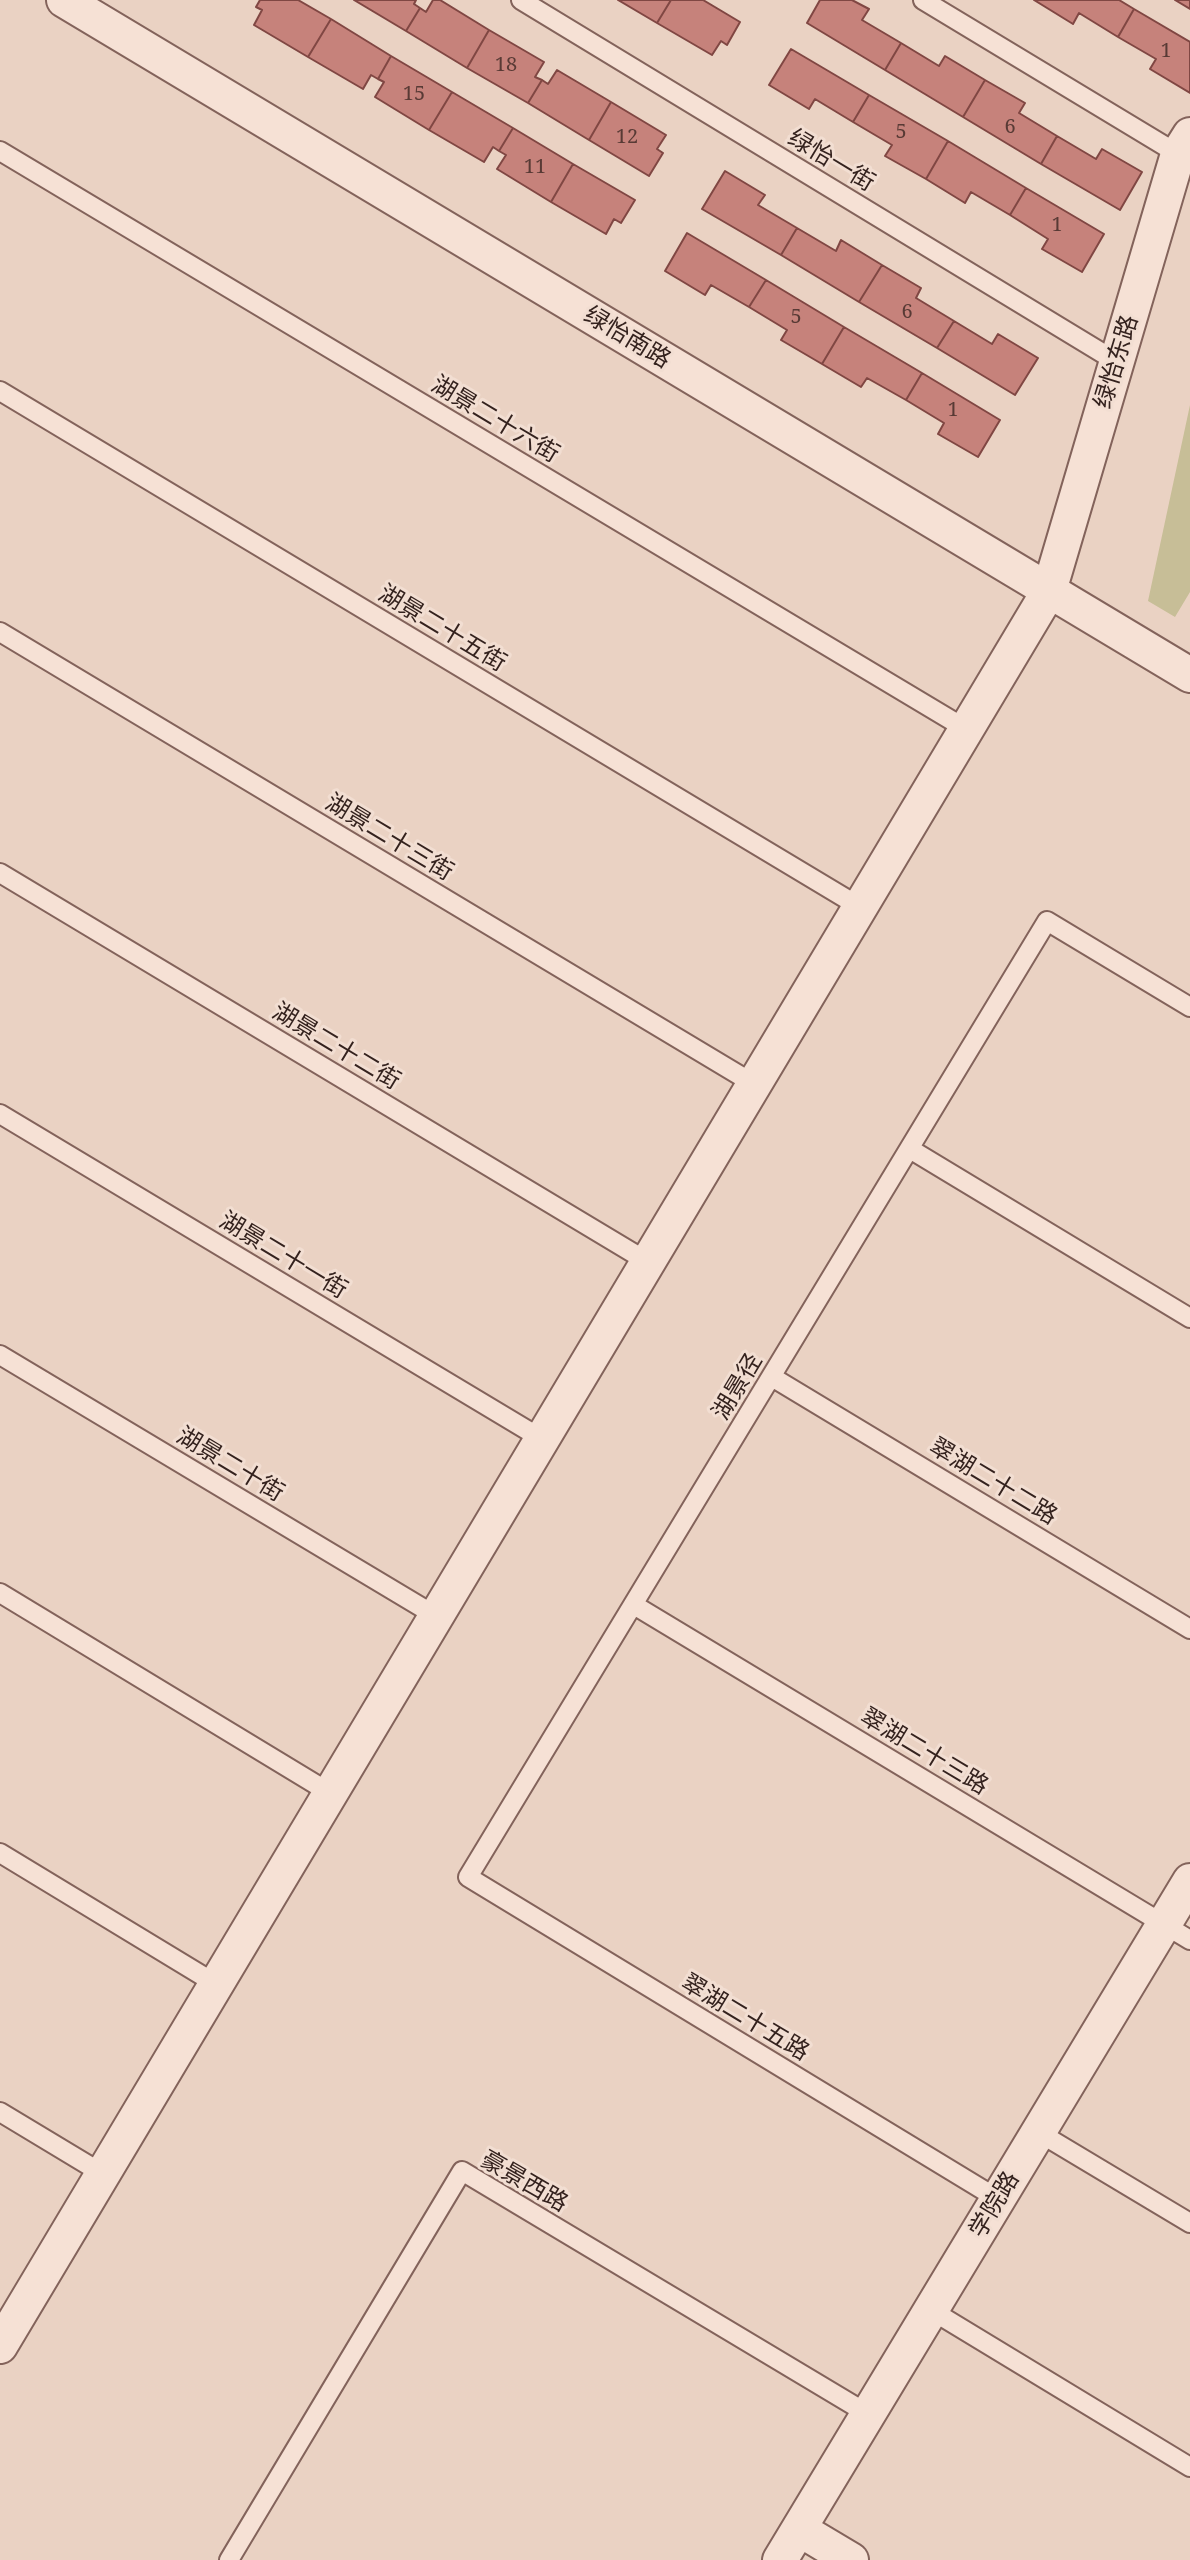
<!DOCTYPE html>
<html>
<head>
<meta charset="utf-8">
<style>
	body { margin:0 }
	canvas { display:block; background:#ead2c3 }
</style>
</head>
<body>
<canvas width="1190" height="2560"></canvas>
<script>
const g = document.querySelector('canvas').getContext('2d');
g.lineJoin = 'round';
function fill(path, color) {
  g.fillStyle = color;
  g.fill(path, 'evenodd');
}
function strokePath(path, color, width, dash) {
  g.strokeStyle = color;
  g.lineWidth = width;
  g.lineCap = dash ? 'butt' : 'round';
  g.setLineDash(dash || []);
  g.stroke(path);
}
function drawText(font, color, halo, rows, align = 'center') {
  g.font = font + ' "Noto Serif","Noto Sans SC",serif';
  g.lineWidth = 6;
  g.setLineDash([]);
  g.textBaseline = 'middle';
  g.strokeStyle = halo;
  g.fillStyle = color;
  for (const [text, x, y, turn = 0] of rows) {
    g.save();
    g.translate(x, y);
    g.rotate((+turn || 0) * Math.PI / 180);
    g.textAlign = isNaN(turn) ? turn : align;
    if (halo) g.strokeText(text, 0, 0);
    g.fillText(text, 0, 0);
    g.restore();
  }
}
const green = new Path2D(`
	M 1190,405 L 1190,592 L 1175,617 L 1148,601 Z`);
const building = new Path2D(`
	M 260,0 L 298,0 L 331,19 L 308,57 L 254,25 L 262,10 L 256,7 Z
	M 354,0 L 416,0 L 414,4 L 420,8 L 406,31 Z
	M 433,0 L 440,0 L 489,30 L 467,68 L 406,31 L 420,8 L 426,12 Z
	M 618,0 L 671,0 L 657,23 Z
	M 671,0 L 703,0 L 740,22 L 727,45 L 721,41 L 712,55 L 657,23 Z
	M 820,0 L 852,0 L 869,9 L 862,20 L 901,43 L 885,70 L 807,23 Z
	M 1034,0 L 1119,0 L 1134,9 L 1118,37 L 1079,13 L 1073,24 Z
	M 1175,0 L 1190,0 L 1190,9 Z
	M 1134,9 L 1190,42 L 1190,93 L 1150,69 L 1156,59 L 1118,37 Z
	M 331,19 L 391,56 L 378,79 L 371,75 L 363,89 L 308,57 Z
	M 489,30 L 544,62 L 535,77 L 542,80 L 528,103 L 467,68 Z
	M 901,43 L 939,66 L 945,56 L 985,80 L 963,117 L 885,70 Z
	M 791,49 L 869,95 L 853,122 L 815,99 L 809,109 L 769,85 Z
	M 391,56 L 452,92 L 429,130 L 375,97 L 384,82 L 378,79 Z
	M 557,70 L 611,102 L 589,140 L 528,103 L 542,80 L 548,84 Z
	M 985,80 L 1025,103 L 1019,113 L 1057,136 L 1041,164 L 963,117 Z
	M 452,92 L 513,128 L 499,151 L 493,147 L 484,162 L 429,130 Z
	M 869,95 L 948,141 L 926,179 L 885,156 L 892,145 L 853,122 Z
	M 611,102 L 666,135 L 657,149 L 663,153 L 649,176 L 589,140 Z
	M 513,128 L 573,164 L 551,202 L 497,169 L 506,155 L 499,151 Z
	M 1057,136 L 1096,159 L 1102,149 L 1142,172 L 1120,210 L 1041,164 Z
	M 948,141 L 1026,188 L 1010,215 L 971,192 L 965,203 L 926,179 Z
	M 573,164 L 635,200 L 621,223 L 614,219 L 606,234 L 551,202 Z
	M 725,171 L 765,195 L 758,205 L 797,228 L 781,255 L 702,209 Z
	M 1026,188 L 1104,234 L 1082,272 L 1042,249 L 1048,239 L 1010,215 Z
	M 797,228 L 836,251 L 841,240 L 882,265 L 859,302 L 781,255 Z
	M 687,233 L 766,280 L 749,307 L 711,285 L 705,295 L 665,271 Z
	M 882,265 L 921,288 L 916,298 L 954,321 L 937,348 L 859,302 Z
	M 766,280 L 844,327 L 822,364 L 781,340 L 787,330 L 749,307 Z
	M 954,321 L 992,344 L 998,334 L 1038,358 L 1015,395 L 937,348 Z
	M 844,327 L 922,373 L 906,400 L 867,378 L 861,387 L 822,364 Z
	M 922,373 L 1000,420 L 978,457 L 938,434 L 944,423 L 906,400 Z`);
const lane = new Path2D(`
	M 521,0 L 1117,362
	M 923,0 L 1178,154
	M 0,151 L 966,729
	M 0,391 L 860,907
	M 0,632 L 754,1084
	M 0,873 L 648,1262
	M 0,1114 L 542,1439
	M 910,1149 L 1190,1318
	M 0,1355 L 436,1616
	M 772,1377 L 1190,1629
	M 0,1593 L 330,1793
	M 634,1605 L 1190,1940
	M 0,1853 L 216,1984
	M 0,2112 L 103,2174
	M 1038,2132 L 1190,2223
	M 998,2199 L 468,1877 L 1047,921 L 1190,1007
	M 931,2310 L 1190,2467
	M 229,2560 L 462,2171 L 868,2414`);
const street = new Path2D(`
	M 64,0 L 1190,675
	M 0,2346 L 1049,591 L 1178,154 L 1190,135
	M 799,2529 L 851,2560
	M 780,2560 L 1190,1881`);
const numberNames = [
	["1",1166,51],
	["18",506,65],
	["15",414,94],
	["6",1010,127],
	["5",901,132],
	["12",627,137],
	["11",535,167],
	["1",1057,225],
	["6",907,312],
	["5",796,317],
	["1",953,410]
];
const streetNames = [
	["绿怡一街",831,161,31],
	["绿怡南路",627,338,31],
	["绿怡东路",1117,362,-73],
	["湖景二十六街",495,420,31],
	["湖景二十五街",442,629,31],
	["湖景二十三街",389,838,31],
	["湖景二十二街",336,1047,31],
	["湖景二十一街",283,1256,31],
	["湖景径",738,1387,-59],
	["湖景二十街",230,1465,31],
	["翠湖二十二路",993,1482,31],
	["翠湖二十三路",924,1752,31],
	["翠湖二十五路",745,2018,31],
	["豪景西路",524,2182,30],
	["学院路",995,2205,-59]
];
fill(green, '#c7be97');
fill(building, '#c6827b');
strokePath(building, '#804743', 2);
strokePath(lane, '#83635b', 22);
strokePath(street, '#83635b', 38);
strokePath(lane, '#f6e1d5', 18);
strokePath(street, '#f6e1d5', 34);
drawText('20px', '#583a35', null, numberNames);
drawText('24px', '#34221e', '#f2ded2', streetNames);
</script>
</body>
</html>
